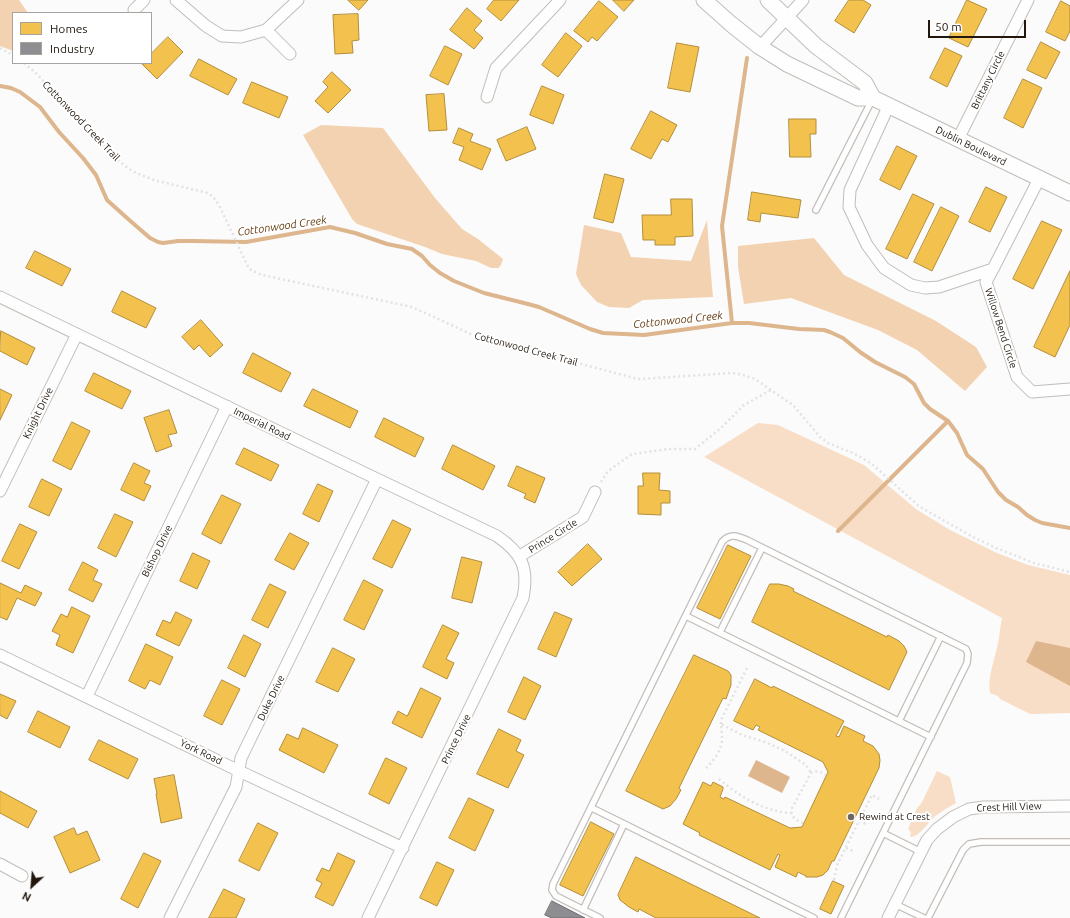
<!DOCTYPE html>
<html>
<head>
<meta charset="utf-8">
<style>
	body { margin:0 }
	#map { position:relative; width:1070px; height:918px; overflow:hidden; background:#fbfbfb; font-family:Ubuntu,sans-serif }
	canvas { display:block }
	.legend { position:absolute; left:12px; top:12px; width:140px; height:52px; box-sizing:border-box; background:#fff; border:1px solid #a6a29e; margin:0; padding:5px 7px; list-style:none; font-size:12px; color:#21170d }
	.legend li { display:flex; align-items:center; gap:8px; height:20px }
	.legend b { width:20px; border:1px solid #a6a29e }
	.north { position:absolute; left:12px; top:866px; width:40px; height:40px; -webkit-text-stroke:3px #fff; paint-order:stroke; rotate:206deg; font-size:11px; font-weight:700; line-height:16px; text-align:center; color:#21170d }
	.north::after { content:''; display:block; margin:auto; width:14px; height:18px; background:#21170d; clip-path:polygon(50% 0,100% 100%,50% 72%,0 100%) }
	.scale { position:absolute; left:928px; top:20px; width:98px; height:18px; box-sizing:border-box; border:2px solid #21170d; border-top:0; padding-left:5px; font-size:12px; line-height:14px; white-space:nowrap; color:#21170d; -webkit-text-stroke:3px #fff; paint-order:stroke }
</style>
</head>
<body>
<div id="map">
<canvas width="1070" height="918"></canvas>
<ul class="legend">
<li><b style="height:11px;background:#f2c14e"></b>Homes</li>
<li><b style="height:11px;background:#8d8d92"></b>Industry</li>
</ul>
<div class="north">N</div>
<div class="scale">50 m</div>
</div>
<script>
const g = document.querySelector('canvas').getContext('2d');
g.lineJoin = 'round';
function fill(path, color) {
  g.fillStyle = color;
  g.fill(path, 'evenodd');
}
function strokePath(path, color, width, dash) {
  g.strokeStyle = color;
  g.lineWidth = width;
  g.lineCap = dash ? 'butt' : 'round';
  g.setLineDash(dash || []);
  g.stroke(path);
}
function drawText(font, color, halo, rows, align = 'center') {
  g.font = font + ' Ubuntu,sans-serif';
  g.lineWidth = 4;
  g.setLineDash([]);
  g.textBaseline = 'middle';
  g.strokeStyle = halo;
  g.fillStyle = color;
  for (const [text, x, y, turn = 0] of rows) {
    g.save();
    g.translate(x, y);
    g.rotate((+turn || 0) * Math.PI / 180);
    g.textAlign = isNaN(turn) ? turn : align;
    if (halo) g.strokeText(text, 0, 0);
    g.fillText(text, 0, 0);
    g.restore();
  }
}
const green = new Path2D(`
	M 758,423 L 778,425 L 864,465 L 916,509 L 950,530 L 997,553 L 1028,565 L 1070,575 L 1070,713 L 1030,714 L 1000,699 L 998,696 L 990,693 C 987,677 995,659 998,643 C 1000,635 1000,626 1002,618 L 704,457 Z
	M 937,771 L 950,777 L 956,803 C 948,807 941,812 934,817 C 926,824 921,836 910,837 L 911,832 L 908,829 L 917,808 L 921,804 Z`);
const forest = new Path2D(`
	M 0,0 L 19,0 L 28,13 L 13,13 L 13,51 L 0,46 Z
	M 321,125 L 383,128 L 435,198 L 462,229 L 478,239 L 503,259 L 501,265 L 498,268 L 491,268 L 476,261 L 442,254 L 425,247 L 357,224 L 352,219 L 303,135 Z
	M 707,220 L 710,263 L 713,297 L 643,300 L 629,308 L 609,307 L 597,302 L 581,285 L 576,274 L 584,225 L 621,233 L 631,257 L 691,261 Z
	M 814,238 L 844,275 L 936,321 L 976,347 L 987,367 L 965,391 L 917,350 L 878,330 L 791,298 L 744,304 L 738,267 L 738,246 Z`);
const water = new Path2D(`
	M 1036,641 L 1070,648 L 1070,686 L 1026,662 Z
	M 756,760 L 790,777 L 782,793 L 748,776 Z`);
const homes = new Path2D(`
	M 348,0 L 368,0 L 359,10 Z
	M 494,0 L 519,0 L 501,21 L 487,9 Z
	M 613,0 L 634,0 L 624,11 Z
	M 849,0 L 863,0 L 871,5 L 854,33 L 835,21 Z
	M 967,0 L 987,9 L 968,47 L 949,38 Z
	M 599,1 L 618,17 L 597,41 L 592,37 L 588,42 L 574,31 Z
	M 1061,1 L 1070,6 L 1070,31 L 1065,41 L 1046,32 Z
	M 467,8 L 482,21 L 474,30 L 483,38 L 474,49 L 450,30 Z
	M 358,14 L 359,40 L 352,41 L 353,53 L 335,54 L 333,15 Z
	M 566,33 L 582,46 L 558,77 L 542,65 Z
	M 168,37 L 183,52 L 157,79 L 142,64 L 151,63 L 151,54 Z
	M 1041,42 L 1060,52 L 1046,79 L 1027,70 Z
	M 677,43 L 699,47 L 690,92 L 668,88 Z
	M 445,46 L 462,54 L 448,85 L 430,76 Z
	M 945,48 L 962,56 L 947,87 L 930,78 Z
	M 199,59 L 237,79 L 228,95 L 190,76 Z
	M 332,72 L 351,90 L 328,113 L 315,101 L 328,87 L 323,82 Z
	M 1023,79 L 1042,88 L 1023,128 L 1004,118 Z
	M 252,82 L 288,97 L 279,118 L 243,103 Z
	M 542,86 L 564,95 L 553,124 L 530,115 Z
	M 444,94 L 447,130 L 429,131 L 426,95 Z
	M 651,111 L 677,125 L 668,142 L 662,139 L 651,159 L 631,149 Z
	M 789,119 L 816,119 L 816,134 L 810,134 L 811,157 L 790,157 Z
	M 527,127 L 536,149 L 506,161 L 497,140 Z
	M 459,128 L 473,134 L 470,141 L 491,149 L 482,170 L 459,160 L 464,147 L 453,143 Z
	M 897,146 L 917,156 L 900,190 L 880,180 Z
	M 605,174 L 624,179 L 613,223 L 594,218 Z
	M 986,187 L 1007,197 L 990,232 L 969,222 Z
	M 752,192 L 801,200 L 798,218 L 761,213 L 760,222 L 748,220 Z
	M 913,194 L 934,204 L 907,259 L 886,249 Z
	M 671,199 L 692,199 L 693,236 L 675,237 L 675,245 L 655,245 L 655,240 L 643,240 L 642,215 L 671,215 Z
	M 941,207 L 959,216 L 932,271 L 914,262 Z
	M 1042,221 L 1062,230 L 1033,289 L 1013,279 Z
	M 35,251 L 71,269 L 62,286 L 26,268 Z
	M 1070,271 L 1070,325 L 1055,357 L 1034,347 Z
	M 122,291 L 156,308 L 146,328 L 112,312 Z
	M 201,320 L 223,345 L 210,357 L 199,345 L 194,350 L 182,337 Z
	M 1,331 L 35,348 L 27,365 L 0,351 Z
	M 253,353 L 291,373 L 281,392 L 243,373 Z
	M 94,373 L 131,391 L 122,409 L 85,391 Z
	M 0,389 L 12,395 L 0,420 Z
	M 313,389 L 358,411 L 350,428 L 304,406 Z
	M 169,410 L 177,433 L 168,435 L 172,446 L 156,452 L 144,418 Z
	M 384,418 L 424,438 L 415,457 L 375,437 Z
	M 72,422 L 90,431 L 71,470 L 53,461 Z
	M 453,445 L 495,466 L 483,490 L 442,469 Z
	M 244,448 L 279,465 L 271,481 L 236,464 Z
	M 134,463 L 150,471 L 144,483 L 151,486 L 144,501 L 121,490 Z
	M 517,466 L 545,478 L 535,503 L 524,498 L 526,494 L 508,486 Z
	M 643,473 L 660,473 L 659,490 L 670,491 L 670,503 L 661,503 L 661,515 L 638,514 L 638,486 L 643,486 Z
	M 42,479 L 62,489 L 49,516 L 29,507 Z
	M 318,484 L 333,491 L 319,522 L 303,514 Z
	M 222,495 L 241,504 L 221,544 L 202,534 Z
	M 115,514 L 133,522 L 116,557 L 98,548 Z
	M 393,520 L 411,529 L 392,568 L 373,559 Z
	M 20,524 L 37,532 L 19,569 L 2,561 Z
	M 290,533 L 309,543 L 294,570 L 275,560 Z
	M 588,544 L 602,559 L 572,586 L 558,572 Z
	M 728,545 L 751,556 L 720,619 L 697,608 Z
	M 193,553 L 210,561 L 197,589 L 180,581 Z
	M 462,557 L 482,562 L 472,603 L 452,598 Z
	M 83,562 L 98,570 L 93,580 L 102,584 L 93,602 L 69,590 Z
	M 364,580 L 383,590 L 364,630 L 344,620 Z
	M 0,583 L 21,593 L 25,585 L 42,593 L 35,606 L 17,598 L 7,620 L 0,617 Z
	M 270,584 L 286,592 L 268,628 L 252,620 Z
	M 770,584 L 779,584 L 788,586 L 794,589 L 793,591 L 887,637 L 888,635 L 899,641 L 904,646 L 907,652 L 889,690 L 752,622 Z
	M 72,607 L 90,616 L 73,653 L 56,645 L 60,635 L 52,631 L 61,614 L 67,617 Z
	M 176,612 L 192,620 L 179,646 L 156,635 L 163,620 L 170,623 Z
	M 555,612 L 572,619 L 556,657 L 538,649 Z
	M 443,625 L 459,633 L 446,659 L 454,663 L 447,679 L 423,667 Z
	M 244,635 L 261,644 L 245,677 L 228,668 Z
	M 146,644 L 173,657 L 160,685 L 150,680 L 145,689 L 129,681 Z
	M 333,648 L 355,659 L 338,692 L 316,682 Z
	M 694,655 L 728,671 L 731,675 L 731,685 L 726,699 L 723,698 L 679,788 L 681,790 L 676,799 L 670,806 L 663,809 L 626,791 Z
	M 524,677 L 541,686 L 525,720 L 508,712 Z
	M 755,679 L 772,688 L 773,686 L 844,721 L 836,736 L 839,737 L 844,726 L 865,736 L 863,741 L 873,746 L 879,754 L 880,760 L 879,768 L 834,861 L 832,861 L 828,870 L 823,875 L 817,877 L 806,877 L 806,876 L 798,872 L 796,877 L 775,867 L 780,855 L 778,854 L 770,870 L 699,835 L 700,833 L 683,824 L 703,782 L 711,786 L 713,782 L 723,787 L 723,789 L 720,797 L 724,799 L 725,797 L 790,828 L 802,827 L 828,772 L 823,762 L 758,730 L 760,727 L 756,725 L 753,730 L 734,721 Z
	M 222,680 L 240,689 L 222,725 L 204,716 Z
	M 421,688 L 441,698 L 422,738 L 392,723 L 398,711 L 407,716 Z
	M 0,694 L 16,701 L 7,719 L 0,715 Z
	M 38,711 L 70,727 L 60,748 L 28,732 Z
	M 303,728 L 338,745 L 324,773 L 279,750 L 287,734 L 298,739 Z
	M 499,729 L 521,740 L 516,751 L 524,755 L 508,788 L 477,774 Z
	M 99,740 L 138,759 L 128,779 L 89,760 Z
	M 386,758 L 407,768 L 389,804 L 369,794 Z
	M 174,775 L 182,818 L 161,823 L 156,794 L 157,794 L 154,779 Z
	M 0,791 L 37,811 L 28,828 L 0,813 Z
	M 469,798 L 494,810 L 475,851 L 449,838 Z
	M 591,822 L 614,834 L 583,896 L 560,885 Z
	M 258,823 L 278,833 L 259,871 L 239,861 Z
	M 74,828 L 77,835 L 87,831 L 100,860 L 70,873 L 54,837 Z
	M 144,853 L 161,861 L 138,908 L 121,899 Z
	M 338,853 L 355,861 L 333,906 L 315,897 L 322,883 L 316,880 L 322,868 L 329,871 Z
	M 636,857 L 760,918 L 656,918 L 639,909 L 638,912 L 629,907 L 620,900 L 618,895 Z
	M 437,862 L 454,870 L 437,906 L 420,898 Z
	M 833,881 L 844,886 L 831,914 L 820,909 Z
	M 224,889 L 245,899 L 236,918 L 209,918 Z`);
const industry = new Path2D(`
	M 552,901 L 585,918 L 552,918 L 545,915 Z`);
const stream = new Path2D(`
	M 0,86 L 11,88 L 20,92 L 40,107 L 59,132 L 83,158 L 96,175 L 107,200 L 127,218 L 150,238 L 158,242 L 163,243 L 178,241 L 194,241 L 246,242 L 330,227 L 355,233 L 387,244 L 412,249 L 422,256 L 430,265 L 440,273 L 454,281 L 484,293 L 528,304 L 539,307 L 590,329 L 603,333 L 644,335 L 732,323 L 749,323 L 799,329 L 824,330 L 830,332 L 843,338 L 860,352 L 875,362 L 905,377 L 914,384 L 924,403 L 930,409 L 948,421 L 957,433 L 967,455 L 983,469 L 998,492 L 1006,500 L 1018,507 L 1027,515 L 1035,520 L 1042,523 L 1070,528
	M 732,323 L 722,226 L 747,58
	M 838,531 L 948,421`);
const path = new Path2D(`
	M 0,48 L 13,55
	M 24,63 L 36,73 L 111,154 L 129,169 L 136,173 L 154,180 L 208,193 C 214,197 216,201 220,207 L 248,267 L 251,270 L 262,275 L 412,307 L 473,335 L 634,378 L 640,379 L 732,373 L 743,375 L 755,379 L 787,401 L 793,405 L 820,437 L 828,443 L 855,454 L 872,464 L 920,507 L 973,537 L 996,548 L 1034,563 L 1070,572
	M 601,482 L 608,471 L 632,454 L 668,449 L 695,449 L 721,428 L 744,405 L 771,390
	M 721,724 L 721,720 L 747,668
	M 706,768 C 714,761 723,748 722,737 C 722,733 721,729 721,724 L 742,735 L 765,742 L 785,751 L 806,765 L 811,773
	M 719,779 C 739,796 764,812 792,813
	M 859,821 L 866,824
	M 803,823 C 796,820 790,817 792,808 L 811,773 C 816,770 821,772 826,775
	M 846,848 L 853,851
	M 834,880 L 837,865 L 872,795 L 879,799`);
const lane = new Path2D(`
	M 816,210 L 872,100
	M 686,616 L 931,737
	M 720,632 L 762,548
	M 899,721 L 941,636
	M 592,808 L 814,918
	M 895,904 L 924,918
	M 583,910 L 624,824
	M 600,918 L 556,896 L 552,890 L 553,884 L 722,542 C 730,533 737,536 747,540 L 966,649 L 968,654 L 967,663 L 883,833 L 921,852
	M 841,918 L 883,833
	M 928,918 L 963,850 L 969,844 L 981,842 L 1070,842`);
const street = new Path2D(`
	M 176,0 L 206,26 L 222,36 L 241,37 L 266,30 L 298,0
	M 134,10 L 144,0
	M 266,30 L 290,54
	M 760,47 L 803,0
	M 487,97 L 496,68 L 560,0
	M 889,105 L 850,190 L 849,207 L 867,245 L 884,268 L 911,285 L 925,288 L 939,287 L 993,269 L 986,282 L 1017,377 L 1032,392 L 1070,389
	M 958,139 L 1028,0
	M 993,269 L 1039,179
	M 0,297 L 377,479 L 497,536 C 522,553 529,568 523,598 L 368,918
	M 0,491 L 77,334
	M 520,556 L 583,517 L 595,492
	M 0,655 L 239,771 L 403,848
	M 87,696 L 227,406
	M 0,864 L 22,876
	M 170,918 L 236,787 L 241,758 L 377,479
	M 888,918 L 927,840 L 937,829 L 953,817 L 969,809 L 984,807 L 1070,806`);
const secondary = new Path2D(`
	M 704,0 L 731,24 L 760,47 L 787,64 L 858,98 L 873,98 L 1070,193
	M 768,0 L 816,46 L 865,83 L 873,98`);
const markers = [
	[851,817,4,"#6d6760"]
];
const streetNames = [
	["Brittany Circle",988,80,-64],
	["Cottonwood Creek Trail",81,121,46],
	["Dublin Boulevard",971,146,26],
	["Willow Bend Circle",1001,328,72],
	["Cottonwood Creek Trail",526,349,15],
	["Knight Drive",38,413,-64],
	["Imperial Road",262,424,26],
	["Prince Circle",553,536,-32],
	["Bishop Drive",157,551,-64],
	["Duke Drive",271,698,-64],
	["Prince Drive",456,739,-64],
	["York Road",201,752,26],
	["Crest Hill View",1009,807,-2]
];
const poiNames = [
	["Rewind at Crest",859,817]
];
const waterNames = [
	["Cottonwood Creek",282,226,-8],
	["Cottonwood Creek",678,320,-6]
];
fill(green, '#f8dec6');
fill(forest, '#f3d2b2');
fill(water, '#deb68e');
fill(homes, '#f2c14e');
strokePath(homes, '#b38e3a', 1);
fill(industry, '#8d8d92');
strokePath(industry, '#6d6a6a', 1);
strokePath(stream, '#deb68e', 4);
strokePath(lane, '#c2bdb8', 8);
strokePath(street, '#c2bdb8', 13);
strokePath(secondary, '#c2bdb8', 17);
strokePath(path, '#e2e2e2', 2.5, [2, 3]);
strokePath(lane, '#fefefe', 5.5);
strokePath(street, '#fefefe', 11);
strokePath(secondary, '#fefefe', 15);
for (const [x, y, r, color] of markers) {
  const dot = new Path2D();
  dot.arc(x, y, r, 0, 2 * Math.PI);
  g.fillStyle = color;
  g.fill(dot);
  strokePath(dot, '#fff', 1.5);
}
drawText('10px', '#21170d', '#fff', streetNames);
drawText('10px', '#21170d', '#fff', poiNames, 'left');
drawText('italic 11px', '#663f13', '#fff', waterNames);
</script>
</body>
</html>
